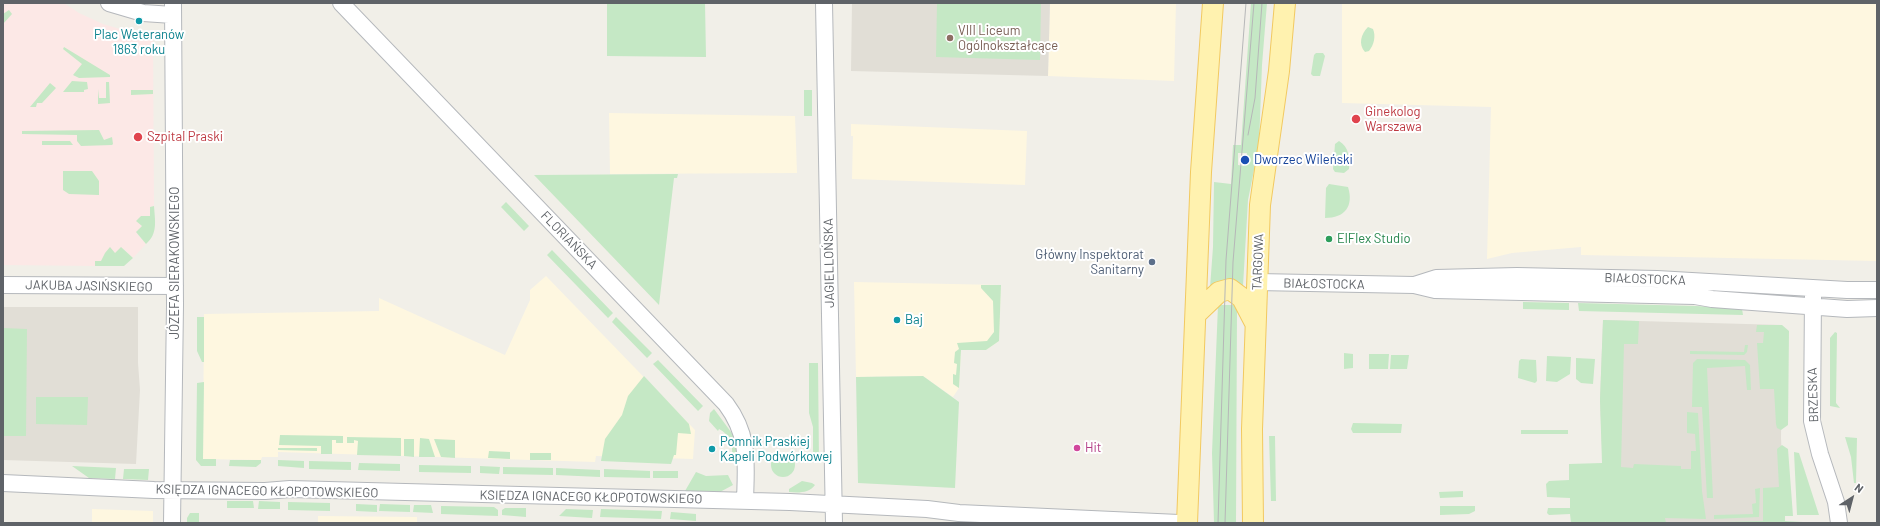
<!DOCTYPE html>
<html>
<head>
<meta charset="utf-8">
<style>
	body { margin:0 }
	#map { position:relative; width:1880px; height:526px; overflow:hidden; background:#f1efe8; font-family:Barlow,sans-serif }
	canvas { display:block }
	.frame { position:absolute; inset:0; border:4px solid #5f6368; pointer-events:none }
	.north { position:absolute; left:1832px; top:478px; width:40px; height:40px; -webkit-text-stroke:3px #fff; paint-order:stroke; rotate:36deg; font-size:11px; font-weight:700; line-height:16px; text-align:center; color:#5f6368 }
	.north::after { content:''; display:block; margin:auto; width:14px; height:18px; background:#5f6368; clip-path:polygon(50% 0,100% 100%,50% 72%,0 100%) }
</style>
</head>
<body>
<div id="map">
<canvas width="1880" height="526"></canvas>
<div class="frame"></div>
<div class="north">N</div>
</div>
<script>
const g = document.querySelector('canvas').getContext('2d');
g.lineJoin = 'round';
function fill(path, color) {
  g.fillStyle = color;
  g.fill(path, 'evenodd');
}
function strokePath(path, color, width, dash) {
  g.strokeStyle = color;
  g.lineWidth = width;
  g.lineCap = dash ? 'butt' : 'round';
  g.setLineDash(dash || []);
  g.stroke(path);
}
function drawText(font, color, halo, rows, align = 'center') {
  g.font = font + ' Barlow,sans-serif';
  g.lineWidth = 4;
  g.setLineDash([]);
  g.textBaseline = 'middle';
  g.strokeStyle = halo;
  g.fillStyle = color;
  for (const [text, x, y, turn = 0] of rows) {
    g.save();
    g.translate(x, y);
    g.rotate((+turn || 0) * Math.PI / 180);
    g.textAlign = isNaN(turn) ? turn : align;
    if (halo) g.strokeText(text, 0, 0);
    g.fillText(text, 0, 0);
    g.restore();
  }
}
const commercial = new Path2D(`
	M 1050,3 L 1176,3 L 1174,81 L 1048,76 Z
	M 1342,3 L 1877,3 L 1877,261 L 1581,255 L 1581,247 L 1512,253 L 1487,259 L 1491,107 L 1342,103 Z
	M 609,113 L 795,116 L 797,173 L 610,174 Z
	M 851,124 L 1027,131 L 1025,185 L 852,179 L 853,136 L 851,136 Z
	M 546,276 L 695,430 L 693,459 L 596,456 L 595,462 L 278,452 L 278,457 L 262,457 L 261,460 L 203,459 L 204,314 L 379,311 L 379,298 L 505,355 L 530,300 L 530,290 Z
	M 854,282 L 1001,285 L 999,341 L 986,350 L 961,350 L 959,388 L 953,397 L 923,376 L 856,377 Z
	M 92,509 L 153,511 L 153,523 L 92,523 Z
	M 318,516 L 417,517 L 417,523 L 318,523 Z`);
const education = new Path2D(`
	M 852,3 L 1050,3 L 1048,76 L 851,71 Z
	M 3,307 L 138,307 L 138,363 L 140,390 L 136,464 L 3,460 Z
	M 1603,320 L 1782,325 L 1781,438 L 1785,523 L 1605,523 L 1600,400 Z`);
const medical = new Path2D(`
	M 3,3 L 64,3 L 79,13 L 103,24 L 127,31 L 153,36 L 154,206 L 150,207 L 150,216 L 141,225 L 142,226 L 138,235 L 146,244 L 133,258 L 124,249 L 107,261 L 95,261 L 95,266 L 3,265 Z`);
const green = new Path2D(`
	M 607,3 L 705,3 L 706,57 L 607,56 Z
	M 937,3 L 1041,3 L 1040,60 L 936,57 Z
	M 1251,3 L 1267,3 L 1262,65 L 1259,145 L 1248,200 L 1243,286 L 1238,284 L 1210,288 L 1213,247 L 1214,182 L 1231,184 L 1233,145 L 1241,145 ZM 1238,153 L 1247,153 L 1244,166 L 1238,165 Z
	M 9,10 L 12,14 L 3,24 L 3,14 Z
	M 1368,27 L 1373,29 C 1376,36 1374,45 1369,51 L 1365,52 C 1358,44 1361,34 1368,27 Z
	M 64,47 L 110,75 L 110,77 L 79,78 L 73,75 L 82,64 L 63,49 Z
	M 1316,53 L 1323,53 L 1325,56 L 1320,76 L 1313,76 L 1311,74 L 1314,55 Z
	M 72,81 L 87,82 L 88,89 L 84,90 L 84,92 L 63,92 Z
	M 106,82 L 109,82 L 110,103 L 98,104 L 98,89 L 99,98 L 106,98 Z
	M 50,83 L 56,88 L 42,103 L 37,103 L 36,107 L 30,107 Z
	M 131,90 L 153,90 L 153,94 L 131,95 Z
	M 804,90 L 812,90 L 812,116 L 804,116 Z
	M 99,130 L 104,140 L 112,137 L 113,144 L 112,145 L 81,146 L 77,141 L 77,135 L 22,134 L 22,131 Z
	M 42,141 L 70,141 L 73,145 L 42,145 Z
	M 1339,141 C 1349,147 1350,158 1349,169 L 1344,173 L 1335,172 L 1333,169 L 1335,144 Z
	M 63,171 L 92,171 L 99,181 L 99,195 L 69,194 L 63,190 Z
	M 678,174 L 677,178 L 674,178 L 659,305 L 534,175 Z
	M 1329,184 L 1348,187 C 1354,206 1345,218 1325,218 L 1326,188 Z
	M 506,202 L 529,226 L 524,231 L 501,207 Z
	M 154,206 C 155,221 158,234 146,244 L 136,232 L 142,226 L 136,221 L 141,216 L 150,216 L 150,207 Z
	M 110,247 L 115,253 L 121,247 L 133,258 L 124,266 L 95,266 L 95,261 L 101,261 L 105,253 Z
	M 552,250 L 613,313 L 608,318 L 547,255 Z
	M 981,285 L 1001,285 L 999,341 L 986,350 L 961,350 L 959,388 L 953,384 L 953,374 L 956,375 L 957,364 L 954,363 L 955,352 L 959,349 L 957,343 L 987,341 L 994,332 L 993,301 L 981,288 Z
	M 1523,302 L 1569,303 L 1569,310 L 1523,309 Z
	M 1578,303 L 1696,306 L 1742,309 L 1743,315 L 1579,311 Z
	M 1218,305 L 1234,305 L 1237,311 L 1236,523 L 1214,523 L 1212,453 Z
	M 197,317 L 204,317 L 204,362 L 202,362 L 197,351 Z
	M 616,317 L 652,353 L 647,358 L 612,322 Z
	M 1603,320 L 1639,321 L 1638,344 L 1624,344 L 1621,467 L 1633,468 L 1634,464 L 1681,466 L 1681,469 L 1691,469 L 1691,451 L 1696,451 L 1695,434 L 1687,433 L 1687,412 L 1698,413 L 1702,491 L 1706,519 L 1665,518 L 1666,523 L 1606,523 L 1605,521 L 1605,523 L 1571,523 L 1570,514 L 1549,515 L 1547,513 L 1548,508 L 1570,508 L 1570,498 L 1547,497 L 1546,484 L 1549,481 L 1569,480 L 1569,464 L 1602,463 L 1600,400 Z
	M 1757,325 L 1782,325 L 1789,331 L 1788,425 L 1781,430 L 1777,428 L 1776,424 L 1774,389 L 1760,389 L 1757,343 L 1763,343 L 1764,332 L 1756,332 Z
	M 3,328 L 27,329 L 26,436 L 3,436 Z
	M 1835,332 L 1837,333 L 1836,403 L 1840,408 L 1830,406 L 1830,338 Z
	M 1745,345 L 1748,345 L 1747,352 L 1744,355 L 1690,354 L 1690,351 L 1744,352 Z
	M 1344,353 L 1353,354 L 1353,368 L 1344,369 Z
	M 1369,354 L 1389,354 L 1388,369 L 1369,369 Z
	M 1391,355 L 1409,355 L 1407,369 L 1390,369 Z
	M 1547,356 L 1571,357 L 1570,374 L 1557,382 L 1546,381 Z
	M 1576,358 L 1595,359 L 1593,384 L 1581,383 L 1576,379 Z
	M 1521,359 L 1536,360 L 1537,381 L 1535,383 L 1518,378 L 1519,361 Z
	M 1697,359 L 1745,360 L 1750,365 L 1751,390 L 1747,390 L 1745,366 L 1707,368 L 1713,498 L 1707,498 L 1702,407 L 1692,407 L 1693,363 Z
	M 658,360 L 703,406 L 698,411 L 653,364 Z
	M 809,363 L 818,363 L 819,463 L 814,461 L 813,458 L 813,427 L 809,413 Z
	M 644,376 L 689,424 L 691,434 L 678,433 L 676,455 L 674,455 L 671,464 L 601,461 L 605,439 L 622,415 L 628,396 Z
	M 923,376 L 959,402 L 955,488 L 858,483 L 856,377 Z
	M 204,382 L 203,459 L 216,459 L 216,466 L 201,466 L 196,460 L 197,383 Z
	M 36,397 L 88,397 L 87,425 L 36,424 Z
	M 714,409 L 734,436 L 738,457 L 732,455 C 733,443 730,435 719,429 L 718,431 L 709,421 L 710,413 Z
	M 1353,423 L 1402,424 L 1401,433 L 1353,433 L 1351,429 Z
	M 1521,430 L 1568,430 L 1568,434 L 1521,434 Z
	M 280,435 L 343,436 L 343,443 L 336,443 L 336,440 L 332,440 L 332,454 L 321,454 L 321,446 L 279,445 Z
	M 1269,436 L 1275,436 L 1276,501 L 1271,501 Z
	M 347,437 L 401,438 L 401,456 L 357,455 L 358,441 L 354,440 L 354,443 L 347,443 Z
	M 1845,437 L 1857,438 L 1856,483 L 1854,483 L 1851,457 Z
	M 420,438 L 429,439 L 435,457 L 419,457 Z
	M 404,439 L 414,439 L 414,457 L 404,456 Z
	M 434,439 L 455,440 L 455,458 L 441,457 Z
	M 1782,445 L 1788,449 L 1793,516 L 1785,516 L 1785,521 L 1821,523 L 1685,523 L 1763,521 L 1763,488 L 1779,487 L 1777,449 Z
	M 278,448 L 317,448 L 317,451 L 278,450 Z
	M 489,451 L 510,452 L 510,459 L 488,458 Z
	M 1794,452 L 1799,453 L 1819,515 L 1797,515 Z
	M 530,453 L 551,453 L 551,460 L 530,460 Z
	M771 465a12 12 0 1 1 24 0a12 12 0 1 1-24 0Z
	M 230,460 L 261,460 L 261,463 L 256,467 L 229,466 Z
	M 278,460 L 304,461 L 304,468 L 278,466 Z
	M 309,461 L 351,462 L 351,470 L 309,469 Z
	M 359,463 L 400,464 L 400,471 L 358,470 Z
	M 419,465 L 471,466 L 471,473 L 419,472 Z
	M 72,466 L 116,468 L 115,479 L 89,478 Z
	M 480,466 L 500,467 L 499,474 L 480,473 Z
	M 503,467 L 553,468 L 553,475 L 503,474 Z
	M 556,468 L 600,470 L 600,477 L 556,475 Z
	M 124,469 L 149,469 L 148,480 L 123,479 Z
	M 604,469 L 650,471 L 650,478 L 604,477 Z
	M 653,471 L 678,471 L 678,478 L 653,478 Z
	M 696,472 L 706,476 L 728,475 L 733,485 L 720,492 L 685,491 Z
	M 802,481 L 812,483 L 815,485 C 809,493 799,493 789,492 L 789,489 Z
	M 1760,488 L 1759,517 L 1714,519 L 1714,515 L 1753,514 L 1752,504 L 1756,503 L 1755,489 Z
	M 1463,491 L 1463,497 L 1440,498 L 1439,492 Z
	M 227,501 L 253,501 L 254,508 L 227,508 Z
	M 259,501 L 280,502 L 280,509 L 258,509 Z
	M 288,502 L 330,503 L 330,511 L 288,510 Z
	M 356,504 L 377,505 L 377,512 L 356,511 Z
	M 380,504 L 410,505 L 410,512 L 379,511 Z
	M 414,505 L 431,505 L 433,513 L 413,512 Z
	M 441,506 L 494,507 L 498,510 L 498,516 L 441,514 Z
	M 1440,506 L 1475,506 L 1475,511 L 1469,514 L 1440,515 Z
	M 505,508 L 526,508 L 526,517 L 502,515 L 502,510 Z
	M 566,509 L 593,510 L 592,518 L 559,516 Z
	M 601,509 L 662,511 L 661,519 L 600,517 Z
	M 671,512 L 696,514 L 696,521 L 670,519 Z
	M 190,513 L 199,513 L 199,523 L 187,523 L 187,518 Z`);
const minor = new Path2D(`
	M 109,3 L 143,13 L 173,15
	M 341,3 L 726,404 C 750,436 746,463 745,501
	M 824,3 L 834,523
	M 1257,282 L 1414,285 L 1435,290 L 1695,296 L 1712,299 L 1847,309 L 1877,308
	M 3,285 L 175,286
	M 1414,285 L 1436,278 L 1517,276 L 1657,279 L 1847,290 L 1877,290
	M 1813,296 L 1812,421 L 1820,454 L 1836,502 L 1839,523
	M 3,483 L 154,490 L 265,491 L 290,489 L 790,502 L 927,509 L 959,513 L 1179,523
	M 172,523 L 175,305 L 173,3`);
const major = new Path2D(`
	M 1196,314 L 1219,292 L 1230,289 L 1242,298 L 1255,323
	M 1187,523 L 1201,172 L 1213,3
	M 1253,523 L 1252,429 L 1260,205 L 1279,71 L 1285,3`);
const tram = new Path2D(`
	M 1248,135 L 1255,98 L 1262,3
	M 1218,523 L 1226,260 L 1246,3
	M 1225,523 L 1233,262 L 1254,3`);
const markers = [
	[139,21,4,"#0f9aa8"],
	[950,38,4,"#8d6e63"],
	[1356,119,5,"#e0444e"],
	[138,137,5,"#e0444e"],
	[1245,160,5,"#1a4fb4"],
	[1329,239,4,"#2e9e5b"],
	[1152,262,4,"#5c6f8a"],
	[897,320,4,"#0f9aa8"],
	[1077,448,4,"#d1479c"],
	[712,449,4,"#0f9aa8"]
];
const educationNames = [
	["VIII Liceum",958,31],
	["Ogólnokształcące",958,46]
];
const cultureNames = [
	["Plac Weteranów",139,35,"center"],
	["1863 roku",139,50,"center"],
	["Baj",905,320],
	["Pomnik Praskiej",720,442],
	["Kapeli Podwórkowej",720,457]
];
const healthNames = [
	["Ginekolog",1365,112],
	["Warszawa",1365,127],
	["Szpital Praski",147,137]
];
const transitNames = [
	["Dworzec Wileński",1254,160]
];
const leisureNames = [
	["ElFlex Studio",1337,239]
];
const streetNames = [
	["FLORIAŃSKA",569,240,46],
	["TARGOWA",1258,262,-88],
	["JÓZEFA SIERAKOWSKIEGO",175,263,-90],
	["JAGIELLOŃSKA",829,263,-91],
	["BIAŁOSTOCKA",1645,279,2],
	["BIAŁOSTOCKA",1324,284,1],
	["JAKUBA JASIŃSKIEGO",89,286,1],
	["BRZESKA",1813,395,-92],
	["KSIĘDZA IGNACEGO KŁOPOTOWSKIEGO",267,491,1],
	["KSIĘDZA IGNACEGO KŁOPOTOWSKIEGO",591,497,1]
];
const serviceNames = [
	["Główny Inspektorat",1144,255],
	["Sanitarny",1144,270]
];
const hotelNames = [
	["Hit",1085,448]
];
fill(commercial, '#fef7e0');
fill(education, '#e1ded6');
fill(medical, '#fce8e6');
fill(green, '#c5e8c5');
strokePath(minor, '#b5b8bc', 18);
strokePath(major, '#f2c960', 22);
strokePath(minor, '#fff', 16);
strokePath(major, '#fff2af', 20);
strokePath(tram, '#b6b7b8', 1);
for (const [x, y, r, color] of markers) {
  const dot = new Path2D();
  dot.arc(x, y, r, 0, 2 * Math.PI);
  g.fillStyle = color;
  g.fill(dot);
  strokePath(dot, '#fff', 1.5);
}
drawText('13px', '#785e54', '#fff', educationNames, 'left');
drawText('13px', '#0d838f', '#fff', cultureNames, 'left');
drawText('13px', '#be3a42', '#fff', healthNames, 'left');
drawText('13px', '#164399', '#fff', transitNames, 'left');
drawText('13px', '#27864d', '#fff', leisureNames, 'left');
drawText('13px', '#5f6368', '#fff', streetNames);
drawText('13px', '#4e5e75', '#fff', serviceNames, 'right');
drawText('13px', '#b23c85', '#fff', hotelNames, 'left');
</script>
</body>
</html>
